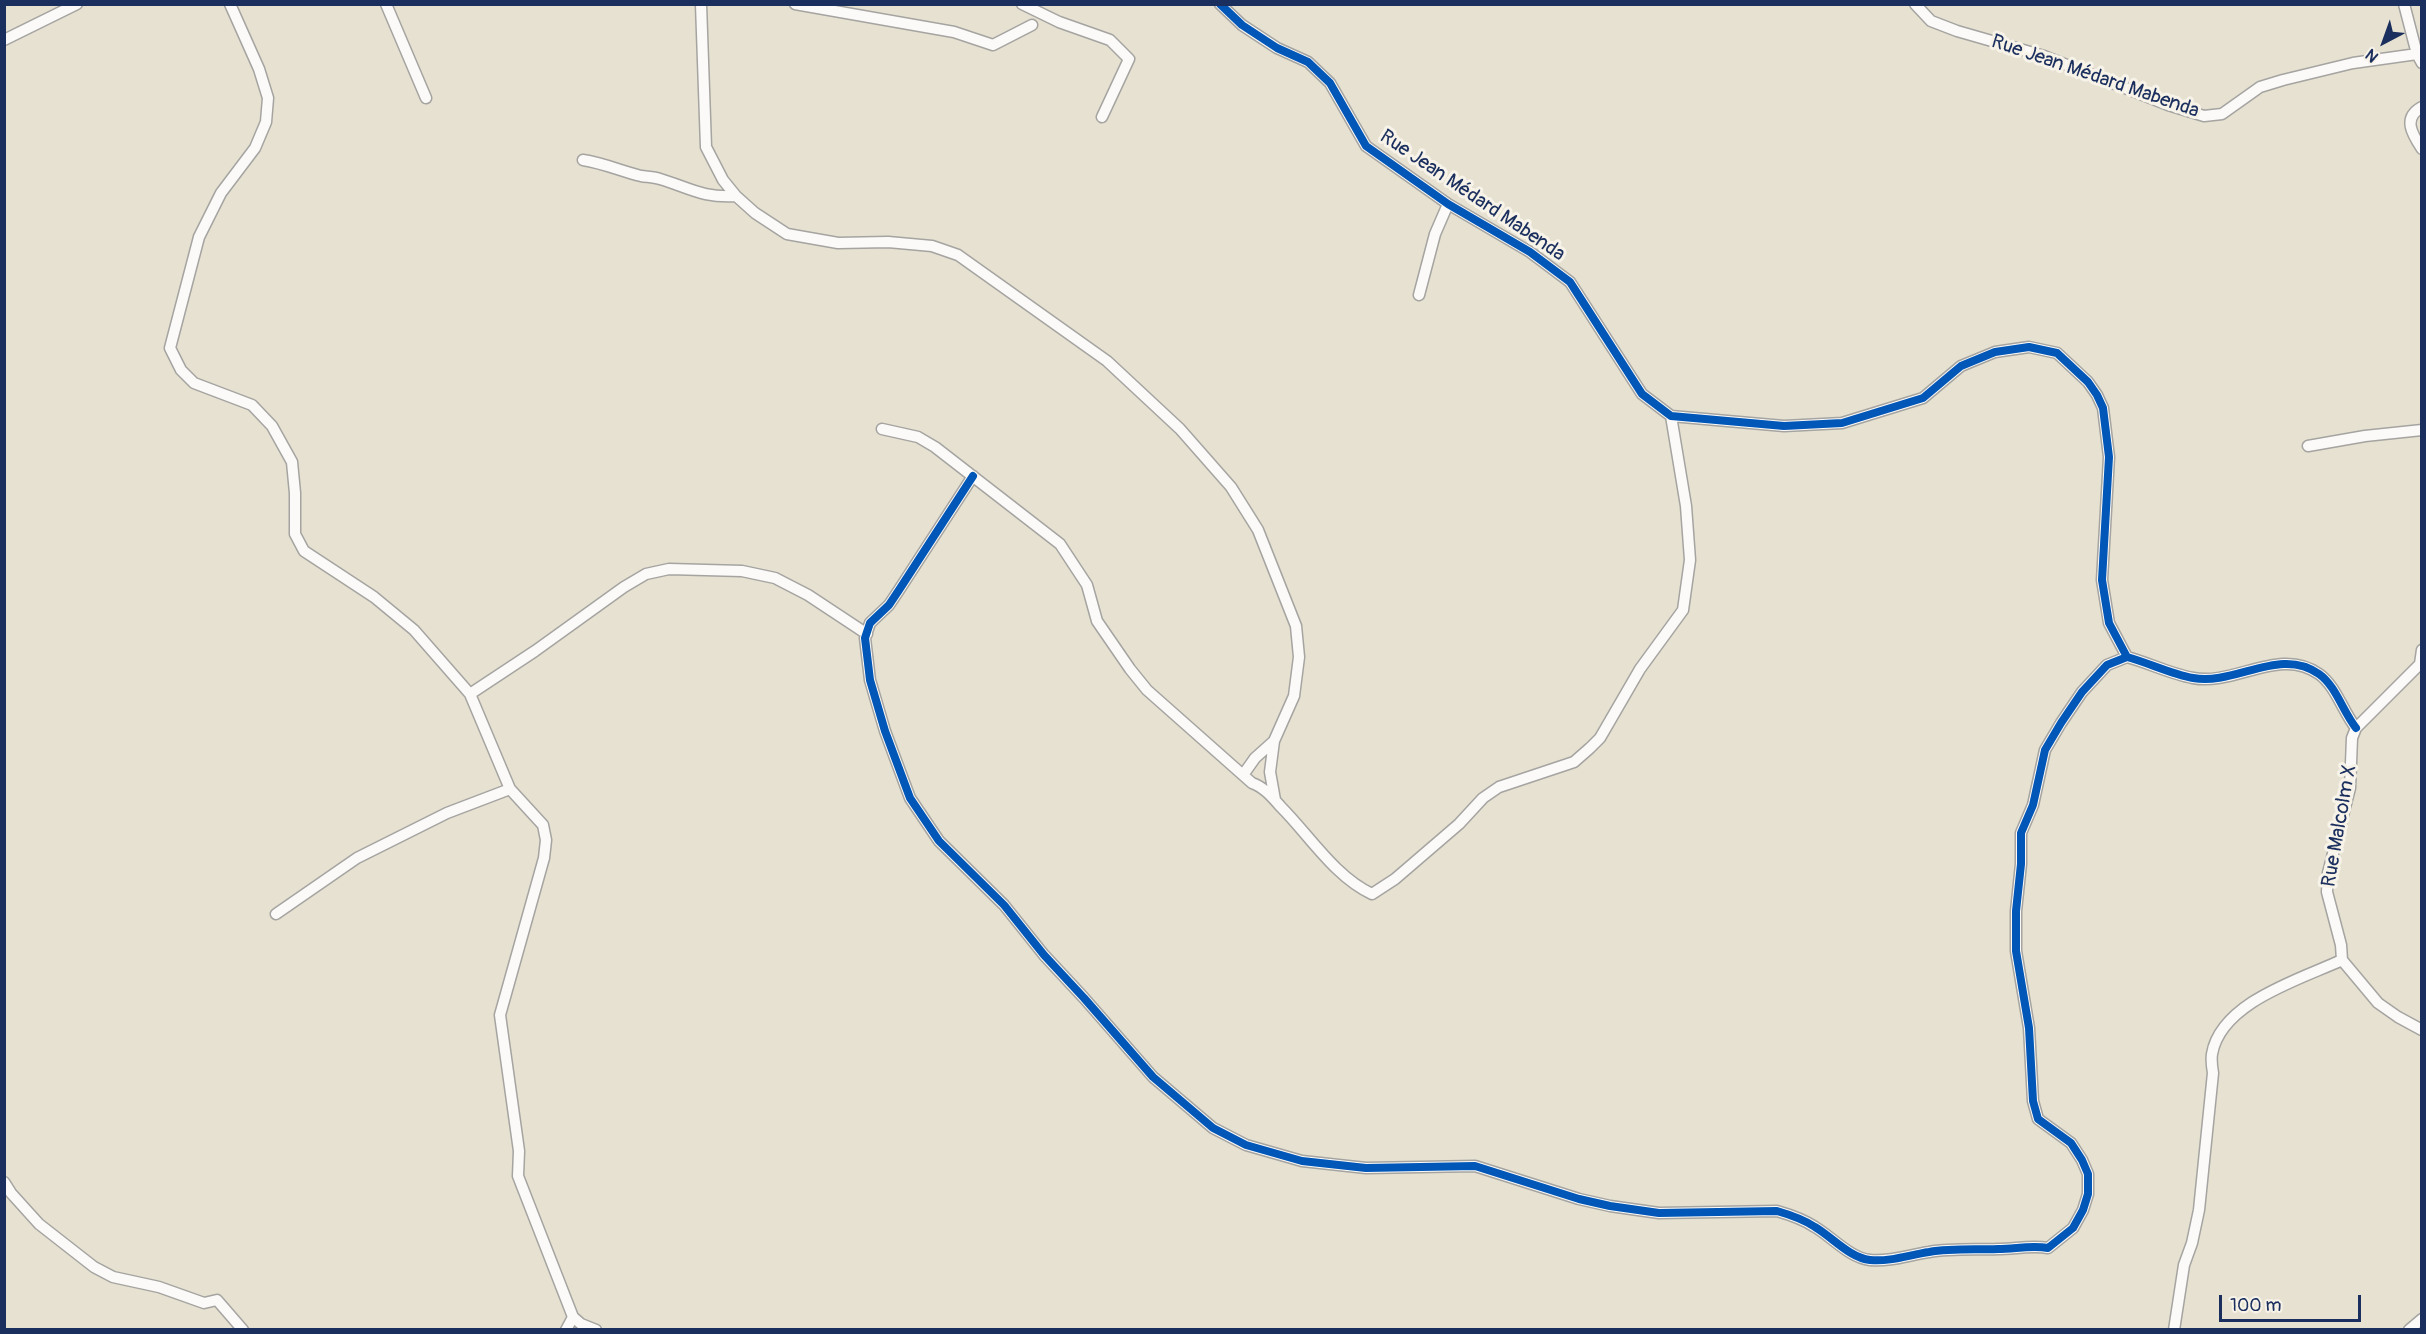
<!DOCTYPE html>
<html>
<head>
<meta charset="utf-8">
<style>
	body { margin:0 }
	#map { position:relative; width:2426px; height:1334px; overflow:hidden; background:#e6e1d1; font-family:Pangolin,sans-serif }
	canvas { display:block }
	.frame { position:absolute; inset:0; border:6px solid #1b2f5e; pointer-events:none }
	.north { position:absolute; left:2354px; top:12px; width:60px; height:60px; -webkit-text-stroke:4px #f7f3e8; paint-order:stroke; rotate:221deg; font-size:16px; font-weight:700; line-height:24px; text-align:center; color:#1b2f5e }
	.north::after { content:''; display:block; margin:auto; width:21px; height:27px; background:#1b2f5e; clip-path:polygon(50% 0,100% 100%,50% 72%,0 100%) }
	.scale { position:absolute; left:2219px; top:1295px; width:142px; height:27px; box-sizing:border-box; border:3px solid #1b2f5e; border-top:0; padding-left:8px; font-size:18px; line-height:21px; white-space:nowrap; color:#1b2f5e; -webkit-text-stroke:4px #f7f3e8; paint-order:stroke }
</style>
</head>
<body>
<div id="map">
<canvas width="2426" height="1334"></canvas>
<div class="frame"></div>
<div class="north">N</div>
<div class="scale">100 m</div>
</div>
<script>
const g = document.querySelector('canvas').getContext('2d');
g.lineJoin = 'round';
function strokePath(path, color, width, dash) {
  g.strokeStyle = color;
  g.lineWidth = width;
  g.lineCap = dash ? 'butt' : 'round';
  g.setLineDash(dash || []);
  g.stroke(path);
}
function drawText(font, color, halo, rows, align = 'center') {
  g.font = font + ' Pangolin,sans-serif';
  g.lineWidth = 6;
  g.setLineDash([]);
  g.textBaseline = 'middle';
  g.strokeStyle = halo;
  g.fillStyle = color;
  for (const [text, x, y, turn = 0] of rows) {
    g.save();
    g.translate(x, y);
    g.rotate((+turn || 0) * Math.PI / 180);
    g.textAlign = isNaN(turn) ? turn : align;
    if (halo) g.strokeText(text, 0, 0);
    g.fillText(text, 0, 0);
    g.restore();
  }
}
const minor = new Path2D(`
	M 230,4 L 259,69 L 268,98 L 266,122 L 255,148 L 221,193 L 199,237 L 170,348 L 181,370 L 194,383 L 252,405 L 272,426 L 292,462 L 295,493 L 295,534 L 304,551 L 374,597 L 414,630 L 470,694 L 510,789 L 543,825 L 546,840 L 544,858 L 500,1015 L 519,1151 L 518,1176 L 573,1317 L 581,1324 L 596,1330
	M 386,4 L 426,98
	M 701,4 L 706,147 L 723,180 L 736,196 L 755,213 L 787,234 L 838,243 L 888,242 L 932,246 L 958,255 L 1107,361 L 1180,429 L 1231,487 L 1258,530 L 1296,626 L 1299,657 L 1294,696 L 1274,741 L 1255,758 L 1243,775
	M 795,4 L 954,32 L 993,45 L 1032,25
	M 1022,4 L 1059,22 L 1110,40 L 1129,59 L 1102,117
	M 1220,4 L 1242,25 L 1277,48 L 1308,62 L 1330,83 L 1366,146 L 1448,204 L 1530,252 L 1570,282 L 1642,394 L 1671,416 L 1784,426 L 1842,423 L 1923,398 L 1961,366 L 1995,352 L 2029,347 L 2057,353 L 2088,382 L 2097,395 L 2103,408 L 2109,457 L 2102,580 L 2109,623 L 2127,657 C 2149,663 2171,674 2193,678 C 2235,686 2280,646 2319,674 C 2336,686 2343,712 2356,728
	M 1915,4 L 1931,21 L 1957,31 L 2044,56 L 2168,105 L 2204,116 L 2222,114 L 2260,87 L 2283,80 L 2353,63 L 2417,54
	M 2404,4 L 2417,54 L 2422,63
	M 4,40 L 77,4
	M 2422,107 C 2402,118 2412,134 2422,149
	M 583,160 C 603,163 621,171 641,176 C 647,177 654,177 660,179 C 690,188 702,198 736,196
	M 1419,295 L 1435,234 L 1448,204
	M 882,429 L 918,437 L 935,447 L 1060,544 L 1087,585 L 1097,621 L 1130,669 L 1147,690 L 1252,783 C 1264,787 1273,798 1281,807 C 1309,835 1335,877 1372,894 L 1395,879 L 1459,824 L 1483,798 L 1499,787 L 1574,762 L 1590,748 L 1600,738 L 1640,669 L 1683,610 L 1690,560 L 1686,506 L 1671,416
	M 2308,446 L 2365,436 L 2422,430
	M 973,476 L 899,590 L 889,605 L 870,623 L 865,638 L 870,680 L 885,731 L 910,798 L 939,841 L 1004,905 L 1044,955 L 1084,998 L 1153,1077 L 1213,1128 L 1246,1145 L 1302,1161 L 1366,1168 L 1475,1166 L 1579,1199 L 1610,1206 L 1659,1213 L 1777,1211 C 1791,1215 1803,1219 1815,1227 C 1832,1237 1850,1258 1870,1260 C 1890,1262 1909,1255 1929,1252 C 1952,1248 1975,1250 1998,1249 C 2015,1249 2031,1245 2048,1248 L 2073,1228 L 2083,1210 L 2088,1194 L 2088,1174 L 2082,1160 L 2071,1143 L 2038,1119 L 2033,1101 L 2029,1028 L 2016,951 L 2016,911 L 2021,864 L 2021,833 L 2033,805 L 2045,750 L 2061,723 L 2082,692 L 2107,665 L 2127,657
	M 2422,650 L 2420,664 L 2356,728 L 2352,738 L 2350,788 L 2328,873 L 2327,892 L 2341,945 L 2342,960 L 2378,1003 L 2398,1017 L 2422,1030
	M 470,694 L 535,651 L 624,587 L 646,574 L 669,569 L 742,571 L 775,578 L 808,595 L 867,634
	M 1274,741 L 1270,772 L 1275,800
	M 276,914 L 357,858 L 447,813 L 510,789
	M 4,1182 L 11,1193 L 39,1224 L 94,1267 L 113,1277 L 159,1287 L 204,1303 L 217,1300 L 243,1330
	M 566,1330 L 573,1317
	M 2174,1330 L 2184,1265 L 2192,1243 L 2199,1210 L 2213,1073 C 2212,1067 2211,1060 2212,1054 C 2221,1002 2301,979 2342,960
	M 2409,1330 L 2422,1319`);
const cycleway = new Path2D(`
	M 1220,4 L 1242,25 L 1277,48 L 1308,62 L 1330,83 L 1366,146 L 1448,204 L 1530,252 L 1570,282 L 1642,394 L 1671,416 L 1784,426 L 1842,423 L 1923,398 L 1961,366 L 1995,352 L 2029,347 L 2057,353 L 2088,382 L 2097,395 L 2103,408 L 2109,457 L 2102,580 L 2109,623 L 2127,657 C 2149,663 2171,674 2193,678 C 2235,686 2280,646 2319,674 C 2336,686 2343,712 2356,728
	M 973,476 L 899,590 L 889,605 L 870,623 L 865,638 L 870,680 L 885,731 L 910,798 L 939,841 L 1004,905 L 1044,955 L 1084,998 L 1153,1077 L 1213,1128 L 1246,1145 L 1302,1161 L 1366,1168 L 1475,1166 L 1579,1199 L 1610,1206 L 1659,1213 L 1777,1211 C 1791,1215 1803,1219 1815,1227 C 1832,1237 1850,1258 1870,1260 C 1890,1262 1909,1255 1929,1252 C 1952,1248 1975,1250 1998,1249 C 2015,1249 2031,1245 2048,1248 L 2073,1228 L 2083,1210 L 2088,1194 L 2088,1174 L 2082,1160 L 2071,1143 L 2038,1119 L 2033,1101 L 2029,1028 L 2016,951 L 2016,911 L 2021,864 L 2021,833 L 2033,805 L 2045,750 L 2061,723 L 2082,692 L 2107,665 L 2127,657`);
const streetNames = [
	["Rue Jean Médard Mabenda",2095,77,19],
	["Rue Jean Médard Mabenda",1472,196,34],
	["Rue Malcolm X",2340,826,-80]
];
strokePath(minor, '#a5a4a1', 13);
strokePath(minor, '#fbfaf8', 10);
strokePath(cycleway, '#0057b8', 8);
drawText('20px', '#1b2f5e', '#f7f3e8', streetNames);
</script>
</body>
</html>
